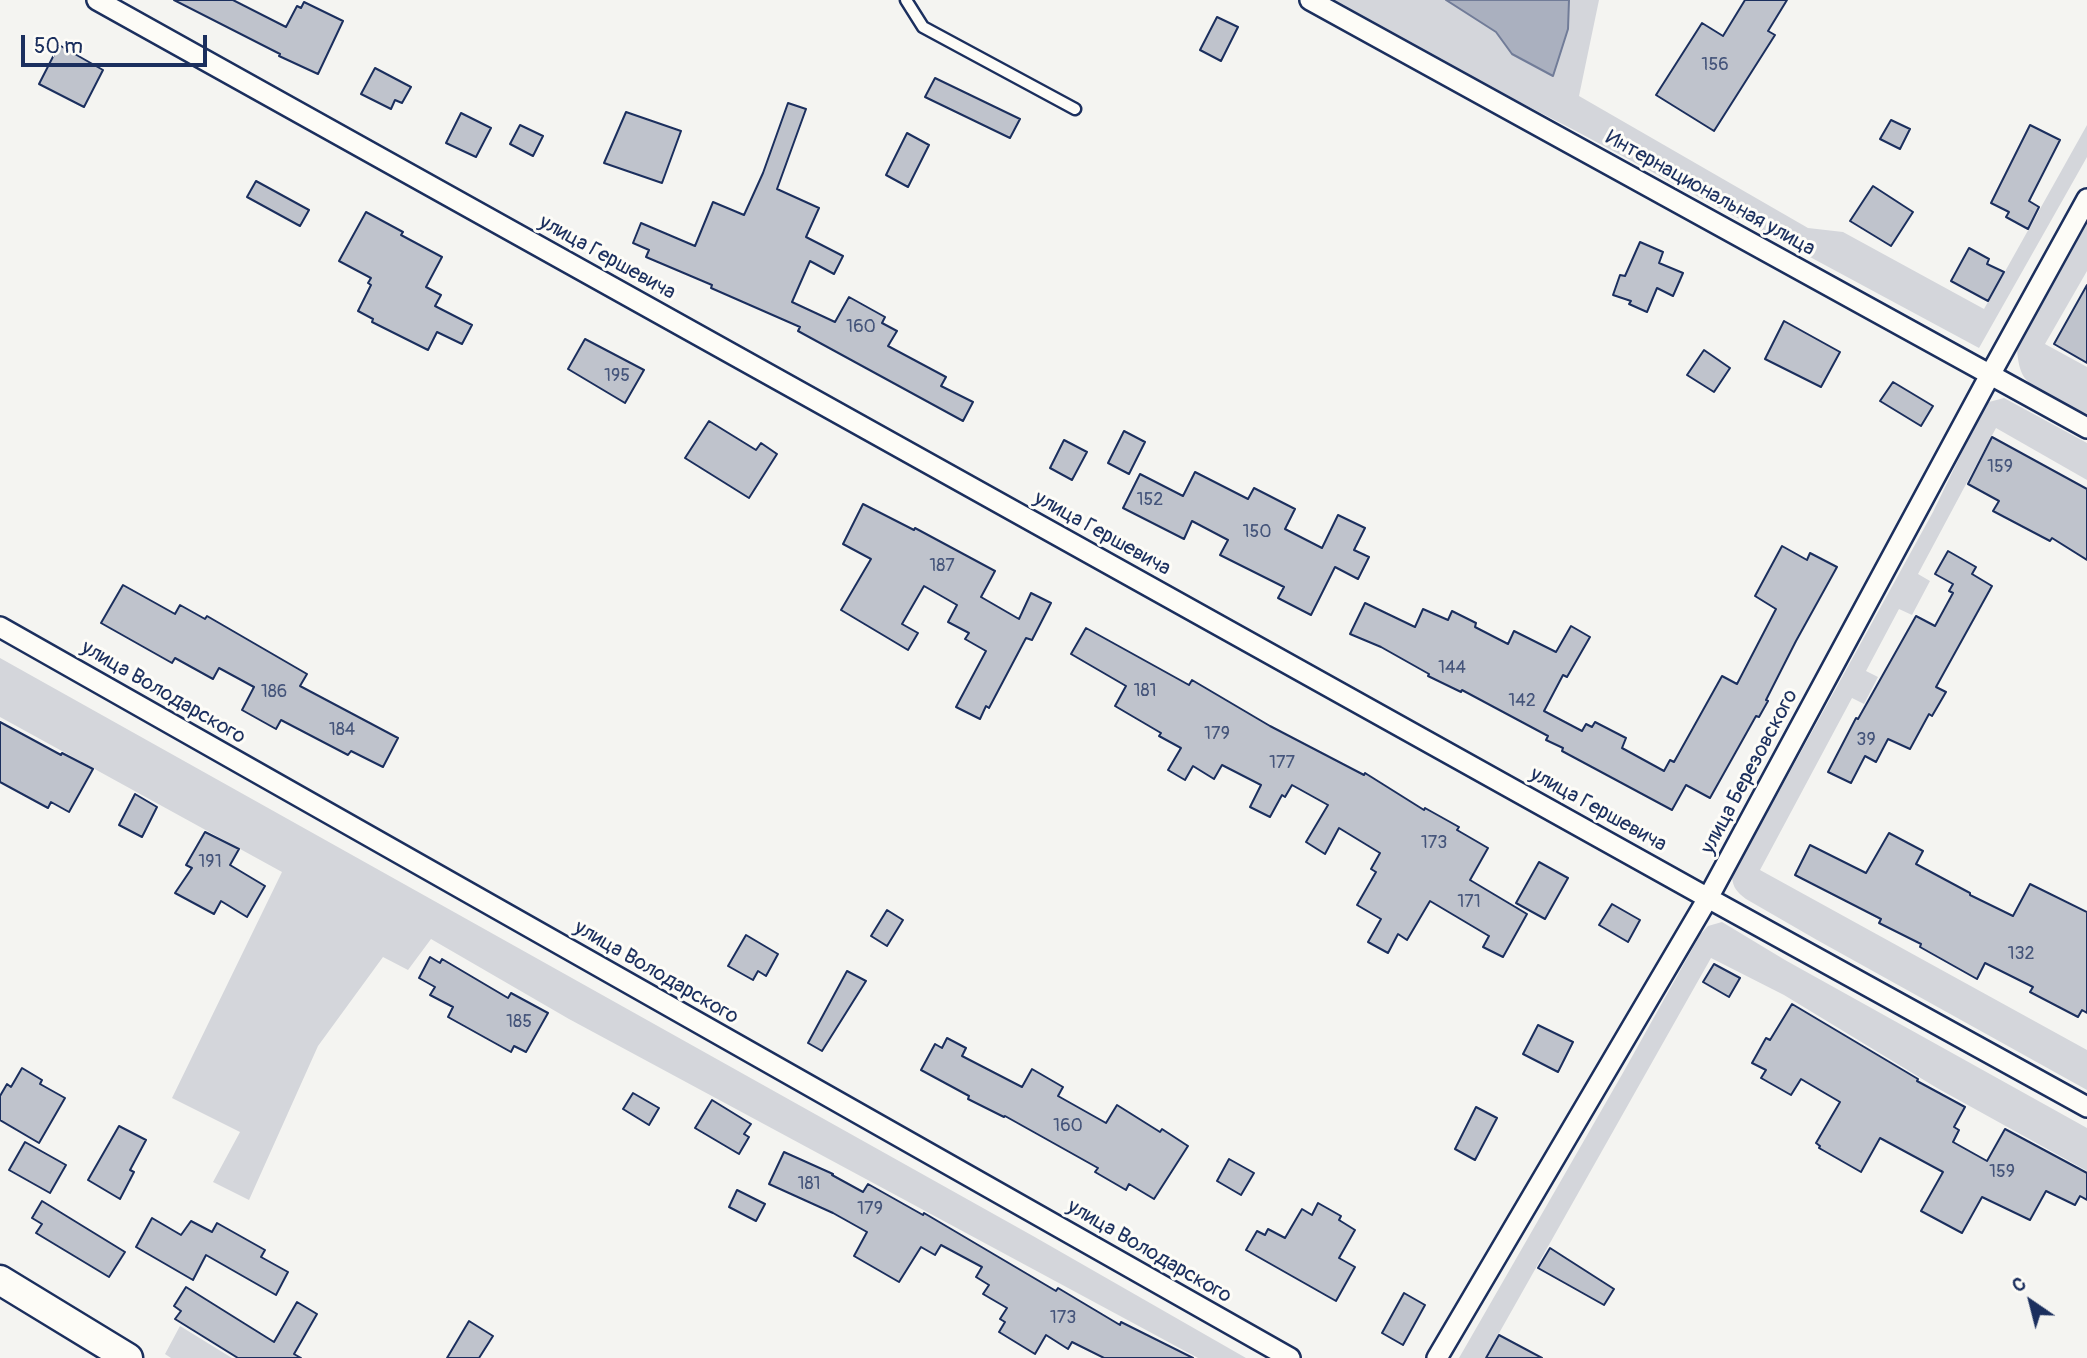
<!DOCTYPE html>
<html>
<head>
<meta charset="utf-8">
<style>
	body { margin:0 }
	#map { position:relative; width:2087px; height:1358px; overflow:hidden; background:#f4f4f1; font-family:Pangolin,sans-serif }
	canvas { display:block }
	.north { position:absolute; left:1996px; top:1267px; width:70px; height:70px; -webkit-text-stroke:5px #fdfcf7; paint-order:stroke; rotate:325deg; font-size:19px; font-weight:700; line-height:28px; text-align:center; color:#1b2f5e }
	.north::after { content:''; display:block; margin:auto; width:24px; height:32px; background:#1b2f5e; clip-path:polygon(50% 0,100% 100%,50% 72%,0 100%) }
	.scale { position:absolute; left:21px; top:35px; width:186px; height:32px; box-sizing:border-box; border:4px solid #1b2f5e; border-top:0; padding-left:9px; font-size:21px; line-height:24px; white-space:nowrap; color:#1b2f5e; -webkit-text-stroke:5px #fdfcf7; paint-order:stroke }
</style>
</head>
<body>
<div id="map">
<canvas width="2087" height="1358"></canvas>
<div class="north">С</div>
<div class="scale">50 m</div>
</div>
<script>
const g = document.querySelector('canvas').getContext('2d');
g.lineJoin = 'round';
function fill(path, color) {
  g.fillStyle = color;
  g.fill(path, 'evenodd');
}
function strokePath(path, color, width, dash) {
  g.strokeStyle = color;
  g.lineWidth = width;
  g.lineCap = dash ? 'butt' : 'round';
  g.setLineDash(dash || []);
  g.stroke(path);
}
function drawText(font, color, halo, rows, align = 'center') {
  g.font = font + ' Pangolin,sans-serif';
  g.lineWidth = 6;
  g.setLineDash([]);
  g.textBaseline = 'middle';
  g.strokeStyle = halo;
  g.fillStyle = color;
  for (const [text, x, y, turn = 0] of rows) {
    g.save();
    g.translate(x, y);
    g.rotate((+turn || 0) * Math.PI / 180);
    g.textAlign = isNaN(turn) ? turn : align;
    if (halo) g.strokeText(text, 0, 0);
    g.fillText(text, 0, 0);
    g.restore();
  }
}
const green = new Path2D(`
	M 1321,0 L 1446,0 L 1496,32 L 1512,54 L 1568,29 L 1569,0 L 1599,0 L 1579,96 L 1808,228 L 1843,232 L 1984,309 L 2087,125 L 2087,157 L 1979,348 L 1576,131 Z
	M 2087,223 L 2087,271 L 2045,344 L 2087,367 L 2087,414 C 2072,406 2033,390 2024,377 C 2019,369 2018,360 2017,350 Z
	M 2004,398 L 2087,443 L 2087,480 L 1996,428 L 1918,574 L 1930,581 L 1912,615 L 1899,609 L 1866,671 L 1878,677 L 1864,704 L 1852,698 L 1760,870 L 2087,1050 L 2087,1090 L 1817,940 L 1746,899 C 1737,892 1733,888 1732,877 L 1933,512 L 1981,413 L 1989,402 Z
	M 0,658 L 1033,1236 L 1246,1358 L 1198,1358 L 569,1019 L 431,939 L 408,970 L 383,957 L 318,1046 L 249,1200 L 213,1182 L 240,1132 L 172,1098 L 282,872 L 0,717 Z
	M 1722,922 L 1785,960 L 2087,1128 L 2087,1171 L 1937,1088 L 1784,995 L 1711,958 L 1485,1358 L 1459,1358 L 1624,1071 L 1700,935 L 1708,926 Z
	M 180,1326 L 232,1358 L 171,1358 L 165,1354 Z`);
const water = new Path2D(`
	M 1446,0 L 1569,0 L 1568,29 L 1553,76 L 1512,54 L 1496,32 Z`);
const building = new Path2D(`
	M 174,0 L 233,0 L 286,27 L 297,6 L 301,8 L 304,2 L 343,21 L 318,74 L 279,56 L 280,54 Z
	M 1745,0 L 1787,0 L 1768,31 L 1775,35 L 1714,131 L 1656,95 L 1702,23 L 1723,36 Z
	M 1217,17 L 1238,27 L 1221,61 L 1200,50 Z
	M 59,45 L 103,70 L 84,107 L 39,84 Z
	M 375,68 L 411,87 L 402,103 L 395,100 L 391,109 L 361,94 Z
	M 935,78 L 1020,119 L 1010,138 L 925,97 Z
	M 788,103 L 806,109 L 777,189 L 819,208 L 806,237 L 843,256 L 834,274 L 810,261 L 792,302 L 835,322 L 849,297 L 885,317 L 882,323 L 897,331 L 888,346 L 946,377 L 941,386 L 973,402 L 963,421 L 798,331 L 800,327 L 711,288 L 712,285 L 646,257 L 649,250 L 633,243 L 641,223 L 695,246 L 713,202 L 744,215 L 763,173 Z
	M 626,112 L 681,131 L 662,183 L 604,163 Z
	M 461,113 L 491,128 L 476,157 L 446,143 Z
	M 1891,120 L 1910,129 L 1900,149 L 1880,139 Z
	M 520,125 L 543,136 L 533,156 L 510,144 Z
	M 2030,125 L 2060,140 L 2029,201 L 2039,207 L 2028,229 L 2006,217 L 2009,212 L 1991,203 Z
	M 907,133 L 929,145 L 908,187 L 886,175 Z
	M 256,181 L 309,210 L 300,226 L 247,197 Z
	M 1873,186 L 1913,212 L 1891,246 L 1850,221 Z
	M 366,212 L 403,232 L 401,235 L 442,257 L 426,287 L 441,295 L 435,306 L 472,325 L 462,344 L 437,332 L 428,350 L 372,322 L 373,319 L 358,311 L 371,285 L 368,283 L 371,278 L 339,261 Z
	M 1640,242 L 1663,252 L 1659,263 L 1683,273 L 1673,296 L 1657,288 L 1647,312 L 1629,304 L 1631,301 L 1613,295 L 1620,275 L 1625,276 Z
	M 1969,248 L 1989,259 L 1987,264 L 2004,272 L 1988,301 L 1951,281 Z
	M 2087,285 L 2087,363 L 2054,344 Z
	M 1784,321 L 1840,352 L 1821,387 L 1765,359 Z
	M 585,339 L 644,370 L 625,403 L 568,369 Z
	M 1704,350 L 1730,368 L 1714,392 L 1687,375 Z
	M 1893,382 L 1933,406 L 1921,426 L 1880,401 Z
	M 709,421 L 756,450 L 761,443 L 777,454 L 749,498 L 685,458 Z
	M 1124,431 L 1145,442 L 1129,474 L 1108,463 Z
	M 1992,437 L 2087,489 L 2087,560 L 2052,538 L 2050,541 L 1993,511 L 1999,501 L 1968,484 Z
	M 1064,440 L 1087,452 L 1072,480 L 1050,468 Z
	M 1195,472 L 1248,499 L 1254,488 L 1295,509 L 1285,529 L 1322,548 L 1338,515 L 1365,528 L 1354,550 L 1369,557 L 1358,579 L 1335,567 L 1311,615 L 1278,598 L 1284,587 L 1220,555 L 1228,540 L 1192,521 L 1184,539 L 1123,508 L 1140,474 L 1183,496 Z
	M 863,504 L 914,530 L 915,528 L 995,571 L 981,597 L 1019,619 L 1031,593 L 1051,603 L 1032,640 L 1026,638 L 989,708 L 986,706 L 980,719 L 956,707 L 986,651 L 965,639 L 969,633 L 948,622 L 957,605 L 924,586 L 902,624 L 918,633 L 908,650 L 841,610 L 871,559 L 843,544 Z
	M 1782,546 L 1807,560 L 1810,553 L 1837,567 L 1796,641 L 1766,700 L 1768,701 L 1759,717 L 1756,716 L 1710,798 L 1686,785 L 1672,810 L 1562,751 L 1563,748 L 1546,740 L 1548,736 L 1462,690 L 1461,692 L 1428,676 L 1429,674 L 1381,647 L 1350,634 L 1365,603 L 1415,627 L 1423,609 L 1448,620 L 1452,611 L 1476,623 L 1475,627 L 1508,644 L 1514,631 L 1556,652 L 1571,626 L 1590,637 L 1567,677 L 1563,675 L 1544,711 L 1582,731 L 1586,724 L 1592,727 L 1595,722 L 1626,738 L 1622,748 L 1664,771 L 1670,760 L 1674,762 L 1722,676 L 1737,684 L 1776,609 L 1755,596 Z
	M 1948,551 L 1976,567 L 1972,574 L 1992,586 L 1936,687 L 1946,692 L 1932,716 L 1929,714 L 1910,749 L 1888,739 L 1876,762 L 1865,756 L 1851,783 L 1828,772 L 1856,718 L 1858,719 L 1916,616 L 1935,626 L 1953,593 L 1949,591 L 1953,584 L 1935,574 Z
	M 123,585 L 175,614 L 180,605 L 205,619 L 207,616 L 307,674 L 300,686 L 398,738 L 383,767 L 351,751 L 348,755 L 281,720 L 276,729 L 242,710 L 254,687 L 219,668 L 213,679 L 175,658 L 172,663 L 101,623 Z
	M 1086,628 L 1189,685 L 1192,680 L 1270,726 L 1364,775 L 1365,773 L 1424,810 L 1425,808 L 1459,827 L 1457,830 L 1488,848 L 1470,880 L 1527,914 L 1503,957 L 1483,947 L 1489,936 L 1430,901 L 1407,940 L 1398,934 L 1388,953 L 1368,942 L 1381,919 L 1357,905 L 1376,872 L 1371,869 L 1380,853 L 1339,828 L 1325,854 L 1306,842 L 1328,805 L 1292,785 L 1285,797 L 1282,795 L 1270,817 L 1250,807 L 1261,785 L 1222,765 L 1214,779 L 1193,766 L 1185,780 L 1168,770 L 1181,748 L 1159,736 L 1161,733 L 1115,706 L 1126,686 L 1071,654 Z
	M 0,722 L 61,755 L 62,753 L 93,769 L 69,812 L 51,802 L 48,808 L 0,782 Z
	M 135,794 L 157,807 L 142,837 L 119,825 Z
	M 205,832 L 239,849 L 230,865 L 265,886 L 247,917 L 221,901 L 214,914 L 175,893 L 192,868 L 186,865 Z
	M 1889,833 L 1923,851 L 1916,864 L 1970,893 L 1970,895 L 2013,916 L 2030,884 L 2087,912 L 2087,1013 L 2082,1010 L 2078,1017 L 2030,992 L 2033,987 L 1985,963 L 1977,979 L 1920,947 L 1921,944 L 1879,923 L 1881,919 L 1795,875 L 1810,845 L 1866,873 Z
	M 1539,862 L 1568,878 L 1545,919 L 1516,903 Z
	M 1612,904 L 1640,920 L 1628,942 L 1599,925 Z
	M 887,910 L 903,920 L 887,946 L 871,936 Z
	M 746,935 L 778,954 L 766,976 L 758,971 L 753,980 L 728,966 Z
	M 430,957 L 440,963 L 442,959 L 508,998 L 511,993 L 548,1013 L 526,1052 L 514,1046 L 511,1052 L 448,1017 L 453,1007 L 430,995 L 435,987 L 419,978 Z
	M 1714,964 L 1740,978 L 1729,997 L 1703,982 Z
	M 847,971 L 866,981 L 822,1051 L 808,1043 Z
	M 1792,1004 L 1918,1079 L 1917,1081 L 1965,1107 L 1954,1127 L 1959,1130 L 1953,1142 L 1987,1161 L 2005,1129 L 2087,1173 L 2087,1200 L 2080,1196 L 2075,1205 L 2046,1191 L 2030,1220 L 1982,1197 L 1962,1233 L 1921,1211 L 1943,1172 L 1880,1138 L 1861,1172 L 1819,1148 L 1820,1146 L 1816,1143 L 1840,1102 L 1801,1079 L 1791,1095 L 1761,1078 L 1766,1070 L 1752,1063 L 1766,1038 L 1770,1040 Z
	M 1538,1025 L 1573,1042 L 1558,1072 L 1523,1054 Z
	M 947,1038 L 966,1048 L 962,1056 L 1022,1087 L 1032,1069 L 1063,1087 L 1058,1096 L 1106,1123 L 1117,1105 L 1160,1132 L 1162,1129 L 1188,1146 L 1154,1199 L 1129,1184 L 1126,1190 L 1095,1172 L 1098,1168 L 1005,1116 L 1004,1117 L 968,1099 L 969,1096 L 921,1070 L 935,1044 L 942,1048 Z
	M 22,1068 L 42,1080 L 40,1084 L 65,1098 L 39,1143 L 0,1120 L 0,1096 L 7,1084 L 11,1087 Z
	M 633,1093 L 659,1108 L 649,1125 L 623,1109 Z
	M 712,1100 L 751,1124 L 744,1134 L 749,1137 L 739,1154 L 695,1128 Z
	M 1476,1107 L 1497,1118 L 1475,1160 L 1455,1149 Z
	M 119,1126 L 146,1140 L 130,1170 L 134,1172 L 120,1199 L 88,1180 Z
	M 25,1142 L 66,1165 L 50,1193 L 9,1170 Z
	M 784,1152 L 833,1174 L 832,1175 L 863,1192 L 868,1184 L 923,1215 L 924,1213 L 1056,1291 L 1058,1288 L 1120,1325 L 1121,1322 L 1193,1358 L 1104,1358 L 1072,1342 L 1068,1349 L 1046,1335 L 1035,1354 L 999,1332 L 1005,1322 L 1000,1319 L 1007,1308 L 983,1294 L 989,1285 L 976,1277 L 982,1267 L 941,1245 L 935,1255 L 921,1247 L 899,1282 L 854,1256 L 867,1232 L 833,1213 L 769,1184 Z
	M 1229,1159 L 1254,1173 L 1241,1195 L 1217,1181 Z
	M 737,1190 L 765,1204 L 756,1221 L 729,1207 Z
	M 42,1201 L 125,1252 L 109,1277 L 36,1233 L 42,1224 L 32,1218 Z
	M 1318,1203 L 1341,1216 L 1339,1220 L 1355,1230 L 1339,1258 L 1355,1267 L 1336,1301 L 1246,1250 L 1257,1231 L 1265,1235 L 1268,1229 L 1285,1238 L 1302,1209 L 1312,1215 Z
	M 152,1218 L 181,1235 L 191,1221 L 212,1232 L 217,1223 L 265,1250 L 261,1257 L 288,1272 L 276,1295 L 206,1255 L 193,1280 L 136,1247 Z
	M 1550,1248 L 1614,1289 L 1604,1305 L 1538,1268 Z
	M 186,1287 L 274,1342 L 297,1302 L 317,1314 L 294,1354 L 301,1358 L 238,1358 L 175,1319 L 181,1311 L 174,1306 Z
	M 1404,1293 L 1425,1305 L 1403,1345 L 1382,1333 Z
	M 469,1321 L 493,1336 L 479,1358 L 447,1358 Z
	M 1499,1335 L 1542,1358 L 1486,1358 Z`);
const lane = new Path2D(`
	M 906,0 L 923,27 L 1075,109`);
const street = new Path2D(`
	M 97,0 L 1708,898 L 2087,1107
	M 1310,0 L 2087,428
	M 0,627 L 1290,1358
	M 1437,1358 L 1708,898 L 1990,375 L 2087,199`);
const secondary = new Path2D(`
	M 0,1280 L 128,1358`);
const numberNames = [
	["156",1715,65],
	["160",861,327],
	["195",617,376],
	["159",2000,467],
	["152",1150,500],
	["150",1257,532],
	["187",942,566],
	["144",1452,668],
	["181",1145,691],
	["186",274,692],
	["142",1522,701],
	["184",342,730],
	["179",1217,734],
	["39",1866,740],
	["177",1282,763],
	["173",1434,843],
	["191",210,862],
	["171",1469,902],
	["132",2021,954],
	["185",519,1022],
	["160",1068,1126],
	["159",2002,1172],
	["181",809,1184],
	["179",870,1209],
	["173",1063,1318]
];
const streetNames = [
	["Интернациональная улица",1710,194,29],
	["улица Гершевича",607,258,29],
	["улица Гершевича",1102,534,29],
	["улица Володарского",163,693,30],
	["улица Березовского",1750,772,-62],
	["улица Гершевича",1598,810,29],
	["улица Володарского",656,973,30],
	["улица Володарского",1149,1252,30]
];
fill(green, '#d4d6db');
fill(water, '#aab0bf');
strokePath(water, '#717c98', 2);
fill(building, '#bfc3cc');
strokePath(building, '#1b2f5e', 2);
strokePath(lane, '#1b2f5e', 15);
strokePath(street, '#1b2f5e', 24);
strokePath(secondary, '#1b2f5e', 33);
strokePath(lane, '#fdfcf7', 10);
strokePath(street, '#fdfcf7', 19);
strokePath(secondary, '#fdfcf7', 28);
drawText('18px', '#44547a', null, numberNames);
drawText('21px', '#1b2f5e', '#fdfcf7', streetNames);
</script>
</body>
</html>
